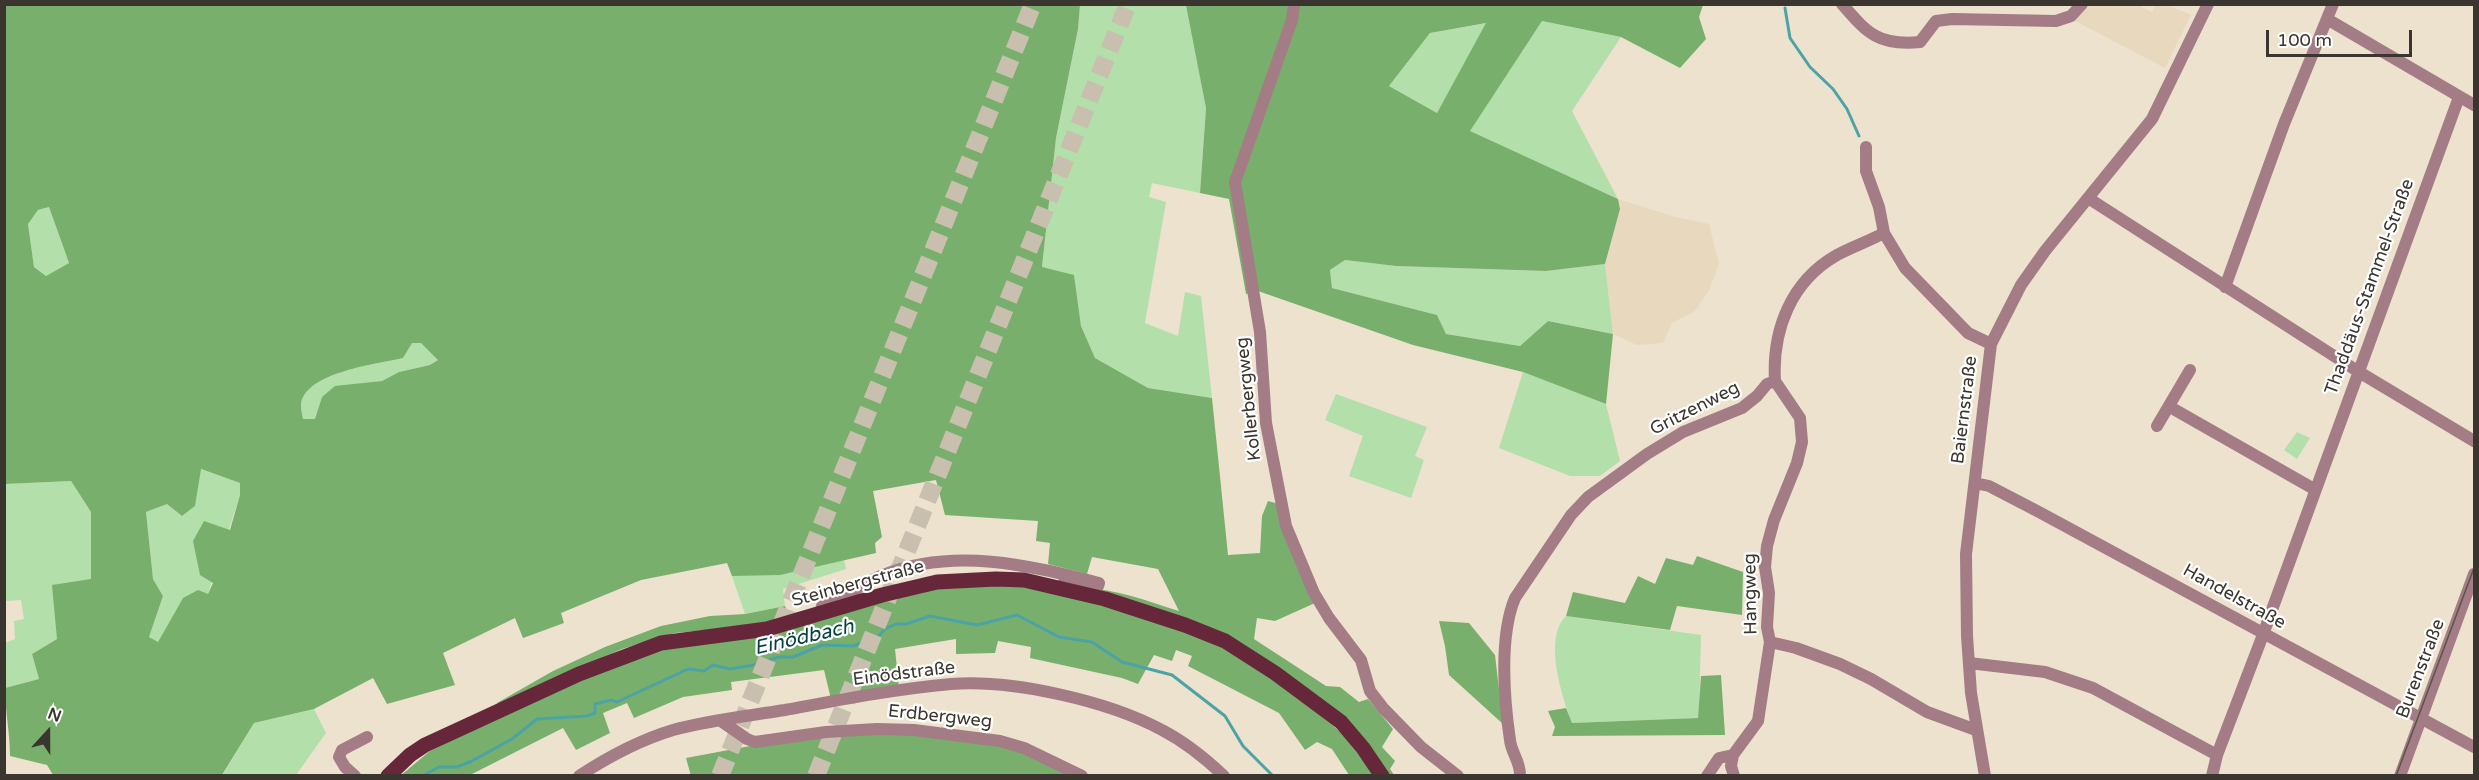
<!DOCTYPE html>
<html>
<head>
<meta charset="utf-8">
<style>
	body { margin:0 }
	#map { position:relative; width:2479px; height:780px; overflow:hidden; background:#ede2ce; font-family:"Varela Round",sans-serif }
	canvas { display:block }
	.frame { position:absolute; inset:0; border:6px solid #3a352e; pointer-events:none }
	.north { position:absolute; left:18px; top:702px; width:60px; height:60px; -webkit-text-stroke:4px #fff; paint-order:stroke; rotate:21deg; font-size:16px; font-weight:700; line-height:24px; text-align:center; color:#3a352e }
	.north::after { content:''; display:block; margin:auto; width:21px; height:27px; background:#3a352e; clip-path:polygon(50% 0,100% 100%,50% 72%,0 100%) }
	.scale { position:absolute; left:2266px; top:30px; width:146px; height:27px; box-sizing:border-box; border:3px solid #3a352e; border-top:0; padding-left:8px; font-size:18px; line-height:21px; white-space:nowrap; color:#3a352e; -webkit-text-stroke:4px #fff; paint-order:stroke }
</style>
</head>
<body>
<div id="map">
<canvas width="2479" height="780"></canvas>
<div class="frame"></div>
<div class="north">N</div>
<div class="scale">100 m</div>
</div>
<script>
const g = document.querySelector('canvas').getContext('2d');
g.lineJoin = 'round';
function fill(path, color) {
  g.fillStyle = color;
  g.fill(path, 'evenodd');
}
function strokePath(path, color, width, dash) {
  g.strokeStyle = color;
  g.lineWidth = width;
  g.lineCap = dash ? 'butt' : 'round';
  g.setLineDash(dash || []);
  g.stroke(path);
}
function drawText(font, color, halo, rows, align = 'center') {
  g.font = font + ' "Varela Round",sans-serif';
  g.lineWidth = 4.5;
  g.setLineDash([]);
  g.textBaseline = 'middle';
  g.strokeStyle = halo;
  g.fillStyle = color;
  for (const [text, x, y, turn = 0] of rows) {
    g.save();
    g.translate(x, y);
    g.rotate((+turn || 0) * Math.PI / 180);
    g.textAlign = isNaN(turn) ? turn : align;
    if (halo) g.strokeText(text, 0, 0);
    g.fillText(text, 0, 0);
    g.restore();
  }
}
const built = new Path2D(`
	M 2086,4 L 2138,5 L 2152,12 L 2156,5 L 2168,5 L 2191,15 L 2165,68 L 2075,21 Z
	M 1618,199 L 1672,216 L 1709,224 L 1719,264 L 1709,290 L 1695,311 L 1672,323 L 1663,343 L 1637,345 L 1613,334 L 1605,264 L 1620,209 Z`);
const green = new Path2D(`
	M 1080,5 L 1186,5 L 1188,7 L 1206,108 L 1200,193 L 1152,183 L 1149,197 L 1166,202 L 1145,323 L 1178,336 L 1185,292 L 1201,296 L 1212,398 L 1148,388 L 1095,358 L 1081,326 L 1074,276 L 1042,268 L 1056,138 L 1078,29 Z
	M 1542,21 L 1621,37 L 1572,111 L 1618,199 L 1469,131 Z
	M 1487,23 L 1437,113 L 1389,86 L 1430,33 Z
	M 49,207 L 69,263 L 46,276 L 34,267 L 28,224 L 38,210 Z
	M 1345,260 L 1396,266 L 1546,271 L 1605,264 L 1613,334 L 1548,321 L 1520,346 L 1446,334 L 1437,315 L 1332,288 L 1330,270 Z
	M 411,343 L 421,343 L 439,359 L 430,365 L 399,372 L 382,381 L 335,387 L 322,397 L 315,420 L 303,419 C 302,415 301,409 301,405 C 304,372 378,364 403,358 Z
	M 1523,372 L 1606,404 L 1620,461 L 1600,476 L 1570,476 L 1499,448 Z
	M 1336,394 L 1427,427 L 1415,456 L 1424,460 L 1411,498 L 1349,476 L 1363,436 L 1325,420 Z
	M 2297,432 L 2310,438 L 2297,459 L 2284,450 Z
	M 200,469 L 240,483 L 240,495 L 208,594 L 183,598 L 158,642 L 149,637 L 163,596 L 153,579 L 146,512 L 167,504 L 182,516 L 195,506 Z
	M 71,481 L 91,512 L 91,580 L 57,639 L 32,654 L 39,679 L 5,688 L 5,643 L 15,639 L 14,621 L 24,619 L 21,600 L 5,601 L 5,484 Z
	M 844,560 L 846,569 L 783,589 L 785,606 L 745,614 L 732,576 Z
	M 1566,616 L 1701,635 L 1699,718 L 1572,723 C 1562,697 1543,638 1566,616 Z
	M 314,709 L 326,733 L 296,775 L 222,776 L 254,723 Z`);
const forest = new Path2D(`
	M 4,5 L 1080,5 L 1078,29 L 1056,138 L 1042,267 L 1074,275 L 1081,326 L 1095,358 L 1148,388 L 1212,398 L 1228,555 L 1260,553 L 1262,516 L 1268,501 L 1279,504 L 1315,603 L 1275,621 L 1257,618 L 1254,639 L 1326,686 L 1340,687 L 1359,702 L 1368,699 L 1393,729 L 1382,747 L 1395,761 L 1390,769 L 1394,775 L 1387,775 L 1254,653 L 1081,588 C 1114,588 1147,601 1179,611 L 1158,569 L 1092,557 L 1087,574 L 1048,564 L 1050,543 L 1036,541 L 1038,521 L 945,515 L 936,480 L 873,491 L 882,537 L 875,543 L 876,553 L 780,575 L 732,576 L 727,563 L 641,580 L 561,613 L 564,623 L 523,638 L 515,618 L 443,653 L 455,685 L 387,704 L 373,678 L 314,709 L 254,723 L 222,775 L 53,775 L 47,765 L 10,756 C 10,732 5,711 5,688 L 39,679 L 32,654 L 57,639 L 52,585 L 91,579 L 91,512 L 71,481 L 5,484 ZM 49,207 L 69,263 L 46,276 L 34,267 L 28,224 L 38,210 ZM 412,343 L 421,343 L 438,360 L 430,365 L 399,372 L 382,381 L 335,386 L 322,397 L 315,419 L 303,419 C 302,415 301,409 301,405 C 304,372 378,364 403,358 ZM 201,469 L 240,483 L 240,495 L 230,530 L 204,521 L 193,541 L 200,575 L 213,583 L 208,594 L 198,590 L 183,598 L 158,642 L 149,637 L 163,596 L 153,579 L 146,512 L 167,504 L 182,516 L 195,506 Z
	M 1186,5 L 1703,5 L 1699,17 L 1706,39 L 1680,68 L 1621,37 L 1542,21 L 1470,131 L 1618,199 L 1620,209 L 1605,264 L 1546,271 L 1396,266 L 1345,260 L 1330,270 L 1332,288 L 1437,315 L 1446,334 L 1520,346 L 1548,321 L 1613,334 L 1606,404 L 1523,372 L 1413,345 L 1258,291 L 1246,294 L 1229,199 L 1200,193 L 1206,108 ZM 1486,23 L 1437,113 L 1389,86 L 1430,33 Z
	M 1697,556 L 1743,572 L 1742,615 L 1677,606 L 1670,630 L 1566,616 L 1573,592 L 1625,603 L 1638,576 L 1655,584 L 1666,558 L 1693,565 Z
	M 1005,584 L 1055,592 L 1151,620 L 1218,644 L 1252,664 L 1341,731 L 1374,775 L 1349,775 L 1332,749 L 1317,742 L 1305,750 L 1279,713 L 1188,666 L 1192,656 L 1176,650 L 1172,661 L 1154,655 L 1138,684 L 1122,678 L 1030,658 L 1031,647 L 998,641 L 995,653 L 956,654 L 956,639 L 895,649 L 899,688 L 831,699 L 824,670 L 731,682 L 732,690 L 683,697 L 634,718 L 627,703 L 603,713 L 610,733 L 576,750 L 563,728 L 470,775 L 400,776 L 430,751 L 558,688 L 667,648 L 931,589 Z
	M 785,606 L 790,617 L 749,626 L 675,633 L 622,649 L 497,705 L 497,703 L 553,671 L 605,647 L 661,626 L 710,616 L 745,614 Z
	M 1439,621 L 1469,623 L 1495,655 L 1503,724 L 1449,675 L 1445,646 Z
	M 1721,675 L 1725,735 L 1552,736 L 1555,727 L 1548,711 L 1566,708 L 1572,723 L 1698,718 L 1701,676 Z
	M 877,732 L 987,742 L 1027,753 L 1075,775 L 691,776 L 686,758 L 750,746 Z`);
const stream = new Path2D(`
	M 1785,8 L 1790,38 L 1810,67 L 1833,89 L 1847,109 L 1859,136
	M 422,776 L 439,767 L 457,767 L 472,761 L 512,739 L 537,719 L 587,716 L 595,713 L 595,704 L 611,700 L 617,702 L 688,669 L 704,671 L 713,665 L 730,669 L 759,664 L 778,657 L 793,657 L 822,645 L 853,646 L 878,637 L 885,629 L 896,624 L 906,624 L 930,616 L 977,625 L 1017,615 L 1059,637 L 1092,642 L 1122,662 L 1172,675 L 1225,716 L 1243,746 L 1273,776`);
const highwayTunnel = new Path2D(`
	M 720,776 L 1033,4
	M 816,776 L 1128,4`);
const minor = new Path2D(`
	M 1294,4 L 1292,20 L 1235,182 L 1260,332 L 1266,423 L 1286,526 L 1314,593 L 1329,618 L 1361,660 L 1370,691 L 1383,708 L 1421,747 L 1458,776
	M 1842,4 C 1868,34 1879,46 1920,42 L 1936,21 L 1952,19 L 2056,21 L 2071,16 L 2082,4
	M 2327,19 L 2474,105
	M 1866,147 L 1866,171 L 1879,207 L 1884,233 L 1905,268 L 1968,333 L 1991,344
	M 2088,198 L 2359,372 L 2474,441
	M 2225,287 L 2284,124 L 2333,4
	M 1775,381 C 1772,330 1791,281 1837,255 C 1852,247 1869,241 1884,233
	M 2170,407 L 2314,489
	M 2157,426 L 2190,370
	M 1975,483 L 1989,486 L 2039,512 L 2474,747
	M 822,606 C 844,599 862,583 883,575 C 954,547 1028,565 1099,583 L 1098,586 L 1063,584
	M 1770,642 L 1796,648 L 1840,664 L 1871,679 L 1927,712 L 1976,730
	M 1969,663 L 2045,672 L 2093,688 L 2217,755
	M 721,721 L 747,739 L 755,742 L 826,732 L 877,729 L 914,730 L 1000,741 L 1024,748 L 1082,776
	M 355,776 L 345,767 L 339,757 L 342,750 L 367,737
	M 579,776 C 608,757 640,740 673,730 C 709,720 748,716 785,710 C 839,700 895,689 951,684 C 1012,679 1108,701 1162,730 C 1185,742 1205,758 1224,776
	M 1520,776 C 1521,763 1511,752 1510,740 C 1504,700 1499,636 1515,598 L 1571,515 L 1588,497 L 1647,454 L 1683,432 L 1742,408 L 1757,396 L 1767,384 L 1775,381
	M 1707,776 L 1719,758 L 1733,755
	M 1734,776 L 1731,766 L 1733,755 L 1758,721 L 1770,642 L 1767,627 L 1769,593 L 1765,567 L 1767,546 L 1774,520 L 1797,463 L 1802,442 L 1800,418 L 1775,381
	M 1985,776 L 1971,693 L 1967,636 L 1966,554 L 1991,344 L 2021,285 L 2045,251 L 2152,119 L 2208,4
	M 2212,776 L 2217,755 L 2261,640 L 2459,97
	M 2400,776 L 2474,574`);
const major = new Path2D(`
	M 388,776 L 410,755 L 425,745 L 579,674 L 661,643 L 767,629 L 882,595 L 937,582 L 996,579 L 1024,580 L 1105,599 L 1185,625 L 1225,641 L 1275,673 L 1341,722 L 1363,748 L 1382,776`);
const tram = new Path2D(`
	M 2396,776 L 2474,568`);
const streetNames = [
	["Thaddäus-Stammel-Straße",2370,287,-70],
	["Kollerbergweg",1249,399,-96],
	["Gritzenweg",1695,409,-27],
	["Baiernstraße",1965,410,-83],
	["Steinbergstraße",858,584,-15],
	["Hangweg",1751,594,-91],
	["Handelstraße",2234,597,29],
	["Burenstraße",2421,669,-69],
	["Einödstraße",904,674,-7],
	["Erdbergweg",940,717,6]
];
const waterNames = [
	["Einödbach",804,638,-13]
];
fill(built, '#e8d9be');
fill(green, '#b3dfaa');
fill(forest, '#78af6c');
strokePath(stream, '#4ca3a5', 3);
strokePath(highwayTunnel, '#c9bfae', 18, [18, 9]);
strokePath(minor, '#a37c85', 12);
strokePath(major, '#67273a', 15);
strokePath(tram, '#5a544a', 1.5);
drawText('18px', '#3a352e', '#fff', streetNames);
drawText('italic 20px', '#034043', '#fff', waterNames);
</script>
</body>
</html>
